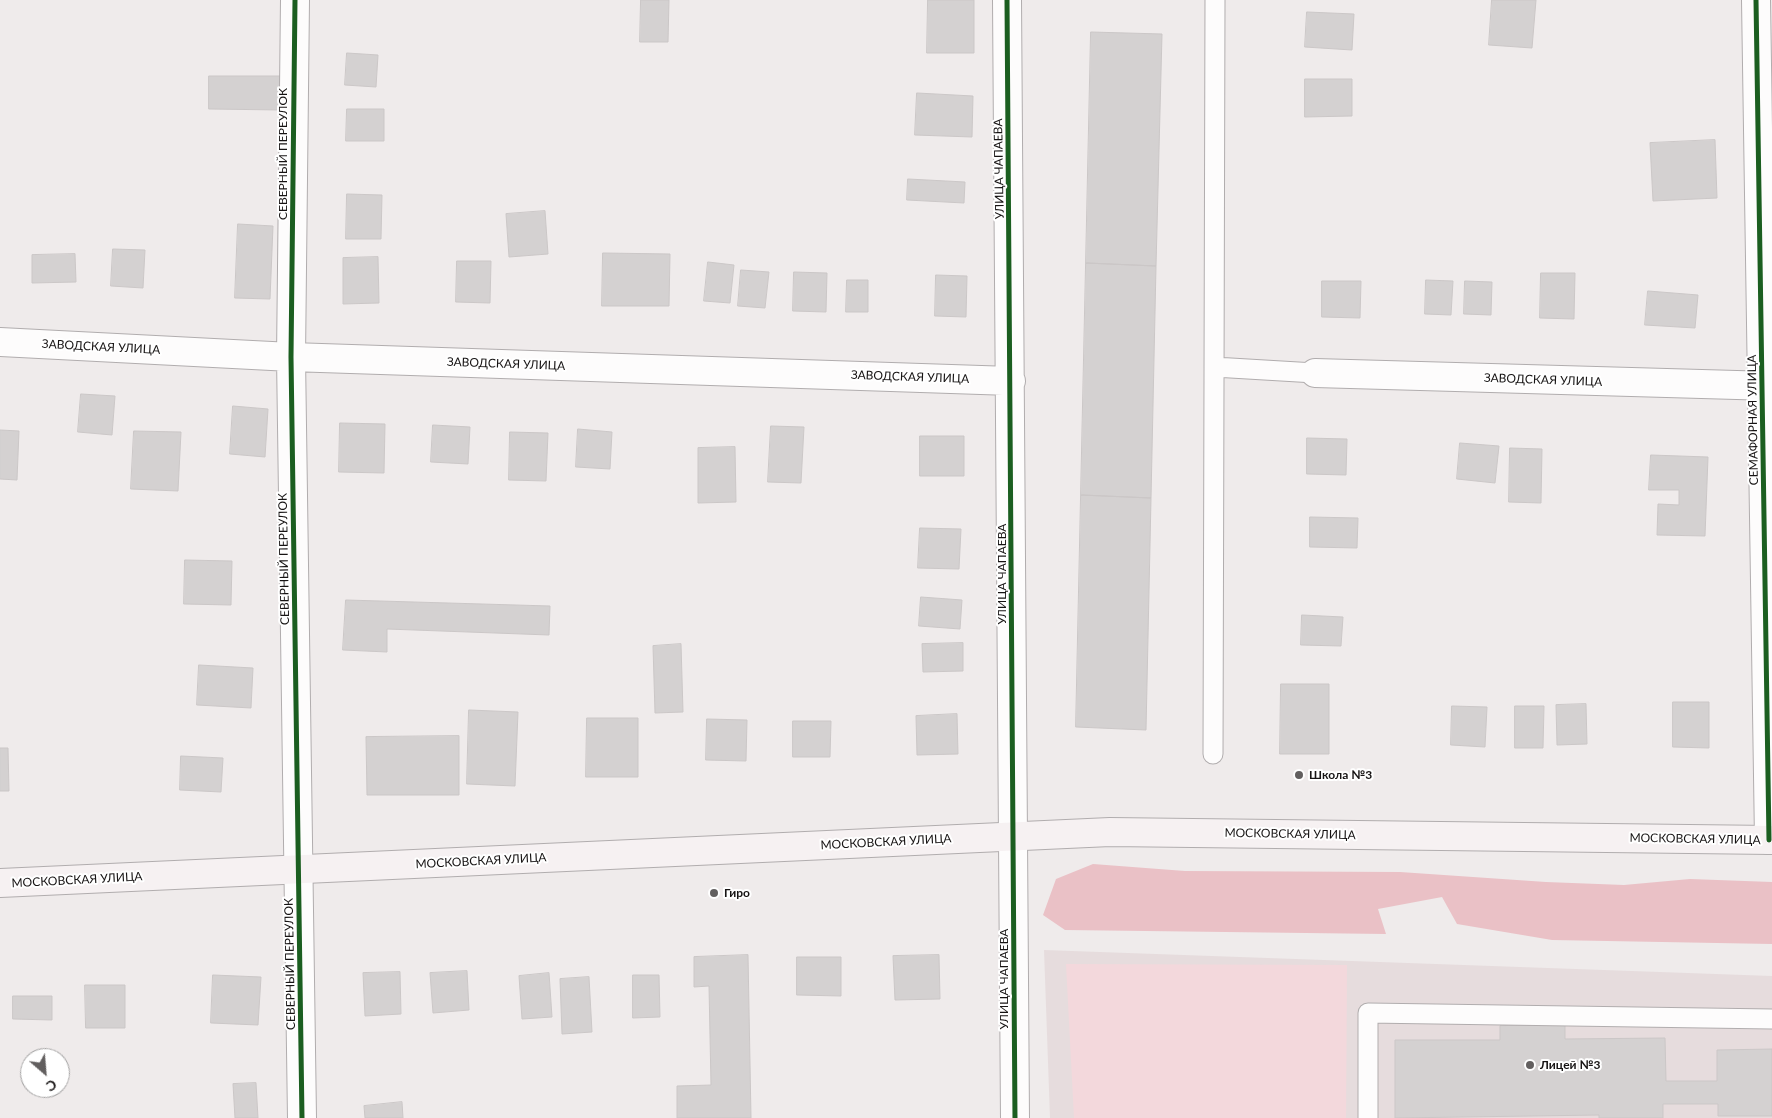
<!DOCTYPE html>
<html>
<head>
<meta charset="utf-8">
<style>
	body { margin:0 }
	#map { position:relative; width:1772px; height:1118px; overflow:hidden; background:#efebeb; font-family:Lato,sans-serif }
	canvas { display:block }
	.north { position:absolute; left:20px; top:1048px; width:50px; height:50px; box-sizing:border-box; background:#fff; border:1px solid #a2a1a1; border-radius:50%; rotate:153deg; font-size:14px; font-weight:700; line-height:20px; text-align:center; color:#161313 }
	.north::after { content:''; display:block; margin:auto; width:18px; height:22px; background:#625f5f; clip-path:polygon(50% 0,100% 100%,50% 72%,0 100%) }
</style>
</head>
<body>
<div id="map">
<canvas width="1772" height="1118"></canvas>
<div class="north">С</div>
</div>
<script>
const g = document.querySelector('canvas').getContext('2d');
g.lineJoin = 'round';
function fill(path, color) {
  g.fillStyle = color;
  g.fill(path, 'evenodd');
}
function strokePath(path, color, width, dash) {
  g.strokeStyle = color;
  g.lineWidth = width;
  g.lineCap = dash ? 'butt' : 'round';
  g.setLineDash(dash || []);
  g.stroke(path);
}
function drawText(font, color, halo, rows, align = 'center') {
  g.font = font + ' Lato,sans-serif';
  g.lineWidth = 4;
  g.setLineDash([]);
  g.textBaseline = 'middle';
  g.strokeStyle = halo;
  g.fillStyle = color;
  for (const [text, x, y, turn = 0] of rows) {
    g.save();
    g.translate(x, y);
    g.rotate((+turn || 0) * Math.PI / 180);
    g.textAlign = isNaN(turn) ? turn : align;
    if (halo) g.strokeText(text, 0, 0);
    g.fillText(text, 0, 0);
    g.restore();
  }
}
const built = new Path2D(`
	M 1044,950 L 1772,976 L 1772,1118 L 1050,1118 Z`);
const green = new Path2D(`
	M 1066,964 L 1347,965 L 1346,1118 L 1074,1118 Z`);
const forest = new Path2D(`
	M 1093,864 L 1185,871 L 1400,872 L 1546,882 L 1624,885 L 1690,879 L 1772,882 L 1772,944 L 1552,940 L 1457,924 L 1442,897 L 1378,909 L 1386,934 L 1065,930 L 1043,915 L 1056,879 Z`);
const building = new Path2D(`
	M 641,0 L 669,0 L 668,42 L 640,42 Z
	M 928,0 L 974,0 L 974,53 L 927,53 Z
	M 1492,0 L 1536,0 L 1532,48 L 1489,45 Z
	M 1307,12 L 1354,14 L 1352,50 L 1305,47 Z
	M 1091,32 L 1162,34 L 1156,266 L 1086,263 Z
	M 347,53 L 378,55 L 376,87 L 345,85 Z
	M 209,76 L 282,76 L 281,110 L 209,109 Z
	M 1305,79 L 1352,79 L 1352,116 L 1305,117 Z
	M 917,93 L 973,96 L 972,137 L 915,135 Z
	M 347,109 L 384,109 L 384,141 L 346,141 Z
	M 1715,140 L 1717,198 L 1653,201 L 1650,143 Z
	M 908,179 L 965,182 L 964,203 L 907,200 Z
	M 347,194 L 382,195 L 381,239 L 346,239 Z
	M 545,211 L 548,254 L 509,257 L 506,214 Z
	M 238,224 L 273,226 L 270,299 L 235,298 Z
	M 113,249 L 145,250 L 143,288 L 111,286 Z
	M 603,253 L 670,254 L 669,306 L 602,306 Z
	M 75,254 L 76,282 L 32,283 L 32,255 Z
	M 378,257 L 379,303 L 343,304 L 343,258 Z
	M 457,261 L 491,261 L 490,303 L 456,302 Z
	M 708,262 L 734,265 L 730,303 L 704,301 Z
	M 1086,263 L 1156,266 L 1151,498 L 1081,495 Z
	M 741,270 L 769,272 L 765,308 L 738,306 Z
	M 794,272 L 827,273 L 826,312 L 793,311 Z
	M 1541,273 L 1575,273 L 1574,319 L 1540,318 Z
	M 936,275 L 967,276 L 966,317 L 935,316 Z
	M 847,280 L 868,280 L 868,312 L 846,312 Z
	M 1426,280 L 1453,281 L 1451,315 L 1425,314 Z
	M 1322,281 L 1361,281 L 1360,318 L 1322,317 Z
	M 1465,281 L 1492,282 L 1491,315 L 1464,314 Z
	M 1648,291 L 1698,295 L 1695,328 L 1645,325 Z
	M 81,394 L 115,396 L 112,435 L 78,432 Z
	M 233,406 L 268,409 L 265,457 L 230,454 Z
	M 340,423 L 385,424 L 384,473 L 339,472 Z
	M 433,425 L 470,427 L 468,464 L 431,462 Z
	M 771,426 L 804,427 L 801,483 L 768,482 Z
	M 578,429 L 612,432 L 610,469 L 576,467 Z
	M 0,430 L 19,431 L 17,480 L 0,479 Z
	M 134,431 L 181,432 L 178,491 L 131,489 Z
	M 510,432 L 548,433 L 546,481 L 509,480 Z
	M 920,436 L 964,436 L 964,476 L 920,476 Z
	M 1307,438 L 1347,439 L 1346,475 L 1307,474 Z
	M 1460,443 L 1499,446 L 1495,483 L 1457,479 Z
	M 735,447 L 736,502 L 698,503 L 698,448 Z
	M 1510,448 L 1542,449 L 1541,503 L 1509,502 Z
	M 1651,455 L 1708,457 L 1705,536 L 1657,535 L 1658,504 L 1679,505 L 1679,490 L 1649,490 Z
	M 1081,495 L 1151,498 L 1146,730 L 1076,727 Z
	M 1310,517 L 1358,518 L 1357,548 L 1310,547 Z
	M 920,528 L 961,529 L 959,569 L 918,568 Z
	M 185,560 L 232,561 L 231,605 L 184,604 Z
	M 921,597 L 962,600 L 960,629 L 919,626 Z
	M 346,600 L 550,606 L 549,635 L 387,629 L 387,652 L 343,650 Z
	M 1302,615 L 1343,617 L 1341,646 L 1301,645 Z
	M 963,643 L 963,671 L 923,672 L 922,644 Z
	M 681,644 L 683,712 L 655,713 L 653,646 Z
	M 199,665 L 253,668 L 251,708 L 197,705 Z
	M 1281,684 L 1329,684 L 1329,754 L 1280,754 Z
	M 1673,702 L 1709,702 L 1709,748 L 1673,747 Z
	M 1586,704 L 1587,744 L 1557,745 L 1556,705 Z
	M 1452,706 L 1487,707 L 1485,747 L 1451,745 Z
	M 1515,706 L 1544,706 L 1543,748 L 1515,748 Z
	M 469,710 L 518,712 L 515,786 L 467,784 Z
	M 957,714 L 958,754 L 917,755 L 916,716 Z
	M 587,718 L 638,718 L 638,777 L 586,777 Z
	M 707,719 L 747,720 L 746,761 L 706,760 Z
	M 793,721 L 831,721 L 830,757 L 793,757 Z
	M 459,736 L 459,795 L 367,795 L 366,737 Z
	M 0,748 L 8,748 L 9,791 L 0,791 Z
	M 181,756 L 223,758 L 221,792 L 180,790 Z
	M 748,955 L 751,1118 L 677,1118 L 677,1086 L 711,1085 L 709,986 L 694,987 L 694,957 Z
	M 939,955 L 940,999 L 895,1000 L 893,956 Z
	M 797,957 L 841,957 L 841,996 L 797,995 Z
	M 467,971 L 469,1010 L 433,1013 L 430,973 Z
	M 400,972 L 401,1014 L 365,1016 L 363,973 Z
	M 549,973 L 552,1017 L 522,1019 L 519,976 Z
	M 213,975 L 261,977 L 258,1025 L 211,1023 Z
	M 633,975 L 659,975 L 660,1017 L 633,1018 Z
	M 589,977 L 592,1032 L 562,1034 L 560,979 Z
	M 85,985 L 125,985 L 125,1028 L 86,1028 Z
	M 13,996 L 52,996 L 52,1020 L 13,1019 Z
	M 1565,1025 L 1565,1039 L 1665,1038 L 1666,1081 L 1717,1081 L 1717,1050 L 1772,1049 L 1772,1116 L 1718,1116 L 1718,1104 L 1663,1104 L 1663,1118 L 1599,1118 L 1599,1115 L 1395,1118 L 1395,1040 L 1500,1040 L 1500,1026 Z
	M 256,1083 L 258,1118 L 235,1118 L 233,1084 Z
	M 402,1102 L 403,1118 L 365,1118 L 364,1106 Z`);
const lane = new Path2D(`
	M 1214,367 L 1315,373
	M 1213,754 L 1215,0
	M 1368,1118 L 1368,1013 L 1772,1019`);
const street = new Path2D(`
	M 295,0 L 291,357 L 302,1118
	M 1007,0 L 1015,1118
	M 1756,0 L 1769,840
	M 0,342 L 291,357 L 1011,381
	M 1315,373 L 1772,386`);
const secondary = new Path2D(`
	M 0,883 L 1110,832 L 1772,840`);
const cycleway = new Path2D(`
	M 295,0 L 291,357 L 302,1118
	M 1007,0 L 1015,1118
	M 1756,0 L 1769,840`);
const markers = [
	[1299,775,5,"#625f5f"],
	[714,893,5,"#625f5f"],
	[1530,1065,5,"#625f5f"]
];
const streetNames = [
	["СЕВЕРНЫЙ ПЕРЕУЛОК",283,154,-90],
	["УЛИЦА ЧАПАЕВА",999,169,-91],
	["ЗАВОДСКАЯ УЛИЦА",101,347,3],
	["ЗАВОДСКАЯ УЛИЦА",506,364,2],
	["ЗАВОДСКАЯ УЛИЦА",910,377,2],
	["ЗАВОДСКАЯ УЛИЦА",1543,380,2],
	["СЕМАФОРНАЯ УЛИЦА",1753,420,-91],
	["СЕВЕРНЫЙ ПЕРЕУЛОК",284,559,-91],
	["УЛИЦА ЧАПАЕВА",1002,574,-90],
	["МОСКОВСКАЯ УЛИЦА",1290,834,1],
	["МОСКОВСКАЯ УЛИЦА",1695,839,1],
	["МОСКОВСКАЯ УЛИЦА",886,842,-3],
	["МОСКОВСКАЯ УЛИЦА",481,861,-3],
	["МОСКОВСКАЯ УЛИЦА",77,880,-3],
	["СЕВЕРНЫЙ ПЕРЕУЛОК",290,964,-91],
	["УЛИЦА ЧАПАЕВА",1004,979,-90]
];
const poiNames = [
	["Школа №3",1309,775],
	["Гиро",724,893],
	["Лицей №3",1540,1065]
];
fill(built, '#e6dcdd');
fill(green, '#f3d8dc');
fill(forest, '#eac1c6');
fill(building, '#d4d1d1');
strokePath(building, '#cbc7c7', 1);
strokePath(lane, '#b1adae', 21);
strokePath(street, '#b1adae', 30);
strokePath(secondary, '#b1adae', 30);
strokePath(lane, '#fdfcfc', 19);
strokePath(street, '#fdfcfc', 28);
strokePath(secondary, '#f6f1f2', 28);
strokePath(cycleway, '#1b5e20', 5);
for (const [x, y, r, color] of markers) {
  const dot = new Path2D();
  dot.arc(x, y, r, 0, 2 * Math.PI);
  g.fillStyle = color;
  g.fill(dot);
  strokePath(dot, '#fff', 2);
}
drawText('12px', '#161313', '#fff', streetNames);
drawText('bold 12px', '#161313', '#fff', poiNames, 'left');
</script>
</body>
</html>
